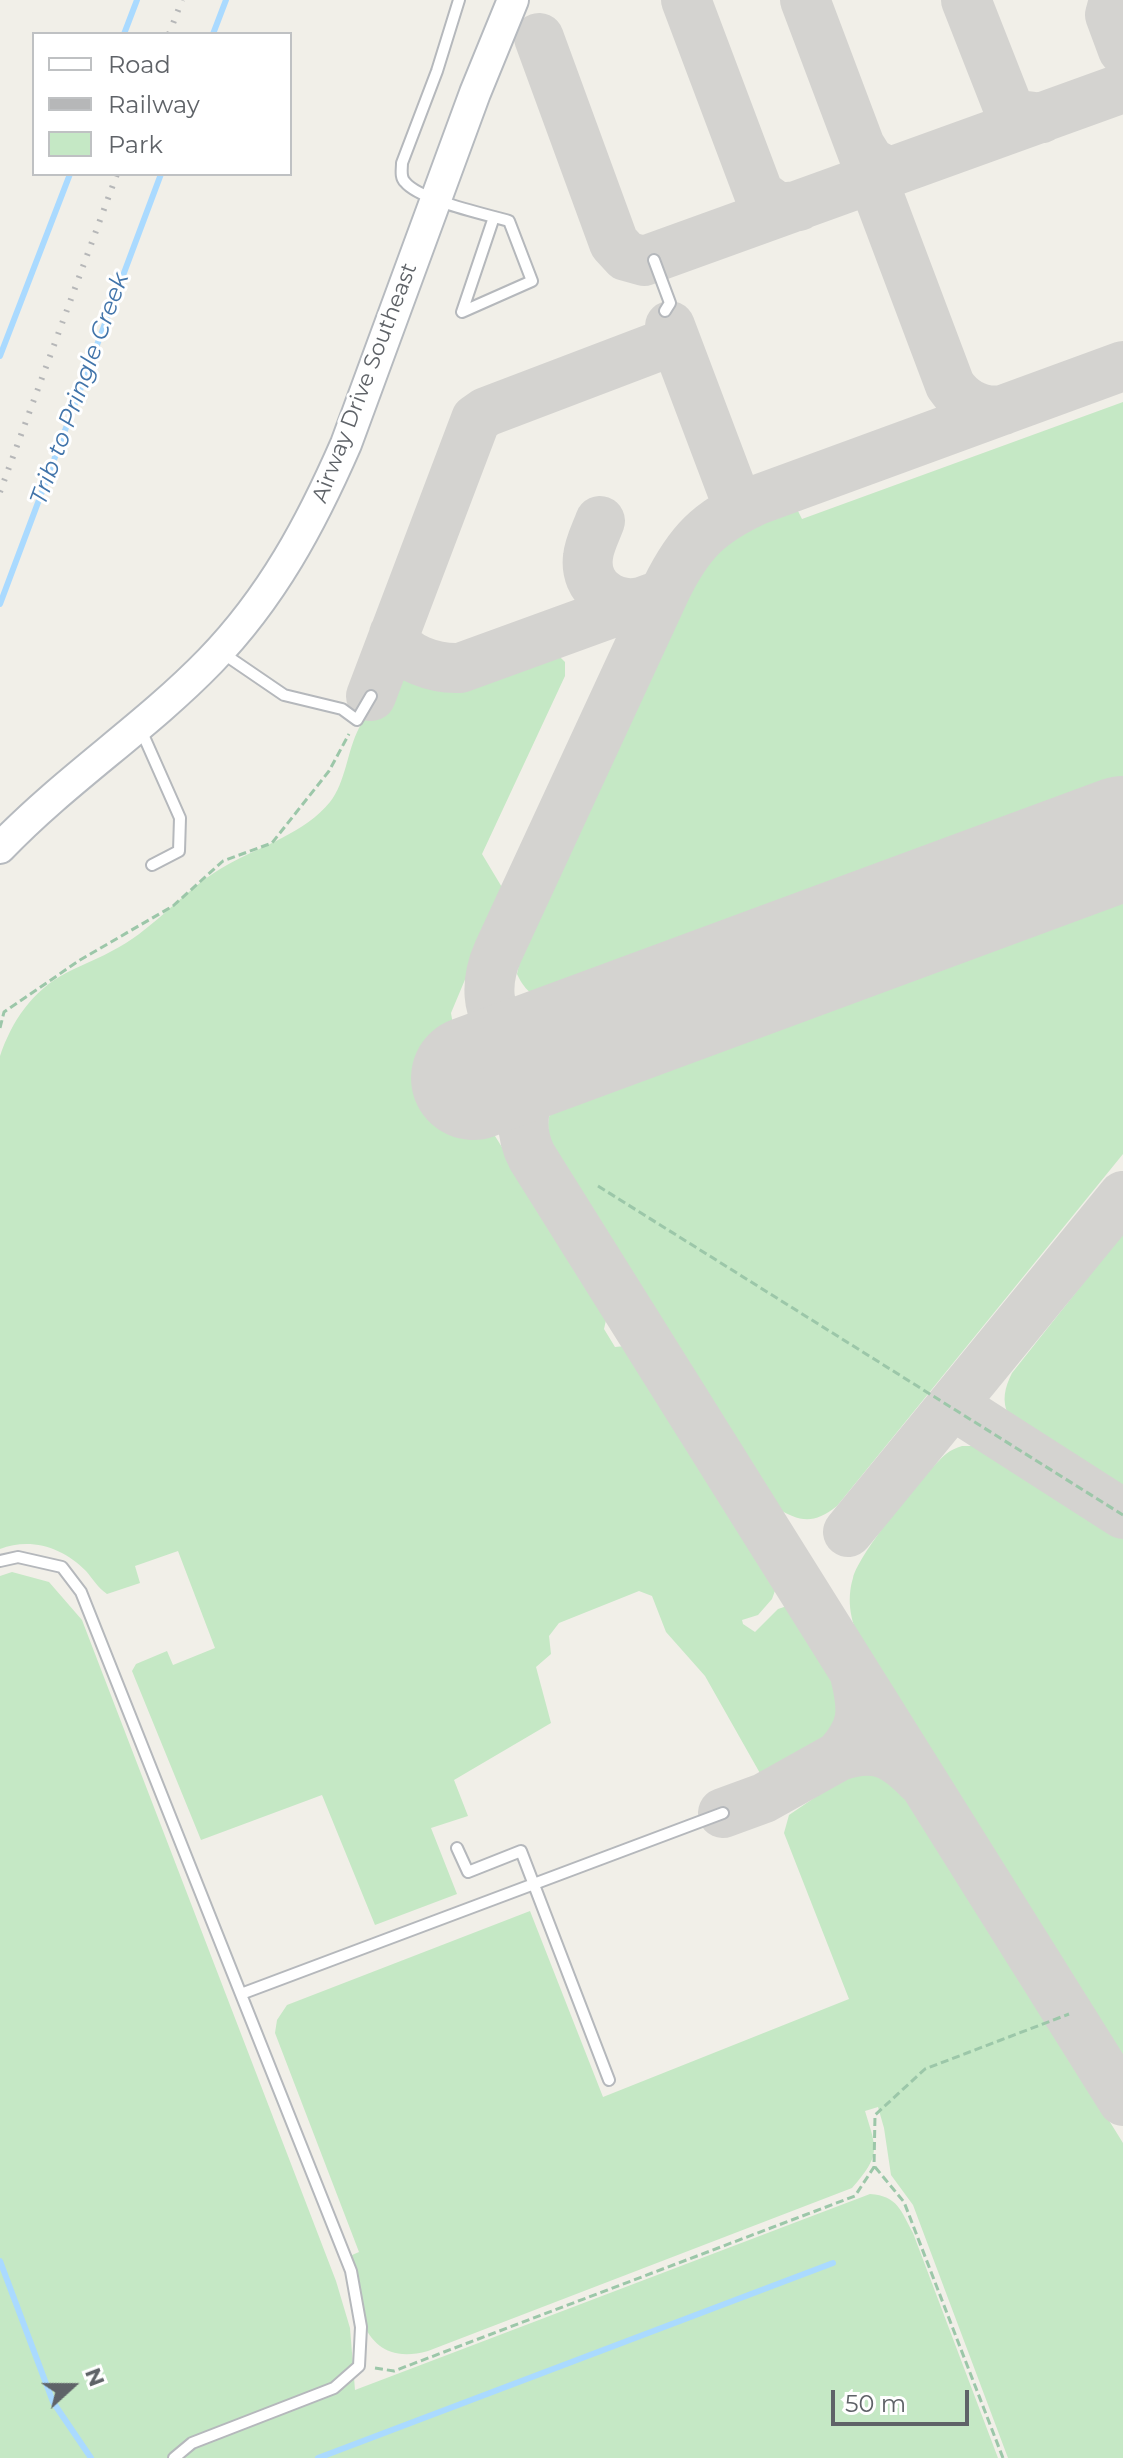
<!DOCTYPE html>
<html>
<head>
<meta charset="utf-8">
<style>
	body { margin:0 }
	#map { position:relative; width:1123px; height:2458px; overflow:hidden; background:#f1efe8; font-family:Montserrat,sans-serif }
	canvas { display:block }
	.legend { position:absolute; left:32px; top:32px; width:260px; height:144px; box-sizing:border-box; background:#fff; border:2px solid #bfc1c3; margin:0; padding:10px 14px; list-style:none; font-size:24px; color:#5f6368 }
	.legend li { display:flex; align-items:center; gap:16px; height:40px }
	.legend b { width:40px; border:2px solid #bfc1c3 }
	.north { position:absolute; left:32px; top:2346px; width:80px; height:80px; -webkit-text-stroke:6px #fff; paint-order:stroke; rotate:69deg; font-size:22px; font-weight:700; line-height:32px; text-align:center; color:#5f6368 }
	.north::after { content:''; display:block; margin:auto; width:28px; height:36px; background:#5f6368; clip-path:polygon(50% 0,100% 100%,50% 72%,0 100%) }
	.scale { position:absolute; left:831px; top:2390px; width:138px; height:36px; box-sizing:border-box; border:4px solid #5f6368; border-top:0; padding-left:10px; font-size:24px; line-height:28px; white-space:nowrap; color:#5f6368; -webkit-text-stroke:6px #fff; paint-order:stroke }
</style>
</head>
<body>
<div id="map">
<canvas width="1123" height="2458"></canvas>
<ul class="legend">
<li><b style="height:10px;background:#fff"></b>Road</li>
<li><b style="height:10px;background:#b6b7b8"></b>Railway</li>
<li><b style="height:22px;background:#c5e8c5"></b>Park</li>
</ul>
<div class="north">N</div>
<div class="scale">50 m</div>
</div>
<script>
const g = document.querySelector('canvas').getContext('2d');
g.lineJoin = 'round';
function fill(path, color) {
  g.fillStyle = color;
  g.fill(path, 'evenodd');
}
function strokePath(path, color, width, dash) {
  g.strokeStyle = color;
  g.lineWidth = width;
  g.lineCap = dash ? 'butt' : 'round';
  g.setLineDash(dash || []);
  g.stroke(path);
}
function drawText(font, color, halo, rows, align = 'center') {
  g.font = font + ' Montserrat,sans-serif';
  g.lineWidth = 6;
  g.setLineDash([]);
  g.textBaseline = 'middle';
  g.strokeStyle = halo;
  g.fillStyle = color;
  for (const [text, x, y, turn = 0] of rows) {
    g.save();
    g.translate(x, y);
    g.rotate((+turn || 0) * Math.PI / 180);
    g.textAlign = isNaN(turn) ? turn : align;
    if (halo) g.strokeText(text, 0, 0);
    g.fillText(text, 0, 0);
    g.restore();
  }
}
const green = new Path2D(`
	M 1123,402 L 1123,793 L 564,999 C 541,1002 527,996 517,974 L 521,954 L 692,585 C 721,534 744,529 797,509 L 802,519 Z
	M 544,649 L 556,653 L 565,662 L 565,676 L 482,854 L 503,889 L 451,1013 L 453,1025 L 495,1136 L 607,1316 L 604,1329 L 615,1347 L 625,1346 L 776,1588 L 772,1599 L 758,1615 L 742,1620 L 743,1624 L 755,1632 L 778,1609 L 787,1606 C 798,1622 808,1639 818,1656 C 837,1686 857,1711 823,1740 L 761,1775 L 705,1676 L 666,1632 L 652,1596 L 639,1591 L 559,1623 L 549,1636 L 551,1654 L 536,1667 L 551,1723 L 454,1780 L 468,1816 L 431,1828 L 457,1894 L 375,1925 L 322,1795 L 201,1840 L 132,1671 L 136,1664 L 167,1651 L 173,1665 L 215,1648 L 178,1551 L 135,1566 L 140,1583 L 107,1594 C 98,1588 93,1579 86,1571 C 63,1547 30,1537 0,1549 L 0,1056 C 12,1021 32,991 66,973 C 86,963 107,955 126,943 C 161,921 190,885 227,865 C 261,846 305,833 330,802 C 346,782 347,751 359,728 C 363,719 374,714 379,706 C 392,689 386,674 412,666 C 459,689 498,670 544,649 Z
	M 1123,884 L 1123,1154 L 837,1506 C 813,1525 800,1522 775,1507 L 561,1163 C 542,1128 542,1109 575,1086 Z
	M 1123,1233 L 1123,1496 C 1097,1479 1021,1440 1009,1416 C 1001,1401 1005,1387 1012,1373 Z
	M 962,1446 L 986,1446 L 996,1452 L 1123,1531 L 1123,2062 L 862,1644 C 851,1624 846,1601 853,1578 C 859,1553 925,1472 946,1454 C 951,1450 956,1448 962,1446 Z
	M 12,1572 L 49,1582 L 82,1620 L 336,2281 L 350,2328 L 355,2390 L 870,2194 C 898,2196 901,2211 913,2233 L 998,2458 L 0,2458 L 0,1576 Z
	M 858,1771 C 880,1771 892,1778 906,1794 L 1123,2143 L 1123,2458 L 1008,2458 L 913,2205 L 891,2175 L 884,2128 L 878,2107 L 865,2111 C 877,2150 881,2155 852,2188 L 428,2351 C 362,2369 358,2307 343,2259 L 359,2252 L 275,2033 L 277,2020 L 287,2005 L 530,1911 L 603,2097 L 849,1999 L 784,1833 L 789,1815 L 845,1777 Z`);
const stream = new Path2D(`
	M 124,34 L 137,0
	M 213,34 L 226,0
	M 0,356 L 70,174
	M 0,604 L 161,174
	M 0,2261 L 53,2402 L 91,2458
	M 318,2458 L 833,2263`);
const taxiway = new Path2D(`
	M 686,0 L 759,194 L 778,208 L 799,206
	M 805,0 L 860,146 L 870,162 L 881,168
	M 966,0 L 1008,107 L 1019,115 L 1042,118
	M 1114,0 L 1110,15 L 1123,50
	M 539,38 L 614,243 L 626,256 L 644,261 L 1123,88
	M 860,146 L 950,385 C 962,403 980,413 1003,410
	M 670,326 L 733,493 L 745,501 L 757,500
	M 1123,366 L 757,500 C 709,522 689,542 666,589 L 498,952 C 487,977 482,1016 512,1033 C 524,1040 541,1043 554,1048 C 532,1082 511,1117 532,1157 L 1123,2101
	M 600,521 C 596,532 589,545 588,557 C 584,588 613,608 641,602
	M 394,634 C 398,659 438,669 460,668 L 658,596 L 666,589
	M 371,696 L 476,419 L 486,412 L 662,345 L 674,347 L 681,355
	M 953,1405 L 1123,1514
	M 848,1532 L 1123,1196
	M 855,1675 C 864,1711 864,1728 839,1756 C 876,1744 894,1753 920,1780
	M 723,1813 L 764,1798 L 839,1756`);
const runway = new Path2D(`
	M 473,1078 L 1123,838`);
const path = new Path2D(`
	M 0,1028 L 4,1012 L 80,960 L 173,906 L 223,861 L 272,843 L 329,771 L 349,734
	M 598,1186 L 1123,1515
	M 875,2167 L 904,2202 L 1003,2458
	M 375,2368 L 394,2371 L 855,2196 L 874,2167 L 875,2115 L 925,2069 L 1069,2014`);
const lane = new Path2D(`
	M 459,0 L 437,71 L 402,163 C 402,170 400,177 405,182 C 419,200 485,214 509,221 L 532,281 L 462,312 L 494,217
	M 654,260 L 670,303 L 665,311
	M 221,652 L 284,695 L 342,709 L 357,720 L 371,696
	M 141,730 L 180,818 L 179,851 L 152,865
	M 0,1561 L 18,1557 L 62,1567 L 81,1592 L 351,2271 L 361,2327 L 359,2366 L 334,2388 L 192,2443 L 174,2458
	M 457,1848 L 468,1872 L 521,1851 L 609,2080
	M 241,1994 L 723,1813`);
const secondary = new Path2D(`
	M 0,848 C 65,780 145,728 210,661 C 272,597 311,524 346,444 L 475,93 L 513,0`);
const rail = new Path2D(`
	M 169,34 L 182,0
	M 0,492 L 117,174`);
const streetNames = [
	["Airway Drive Southeast",365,383,-69]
];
const waterNames = [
	["Trib to Pringle Creek",80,389,-70]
];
fill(green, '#c5e8c5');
strokePath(stream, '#aadaff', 6);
strokePath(taxiway, '#d4d3d0', 50);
strokePath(runway, '#d4d3d0', 124);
strokePath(lane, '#b5b8bc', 14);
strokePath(secondary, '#b6babf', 34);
strokePath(path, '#9cc7a9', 3, [8, 4]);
strokePath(lane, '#fff', 10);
strokePath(secondary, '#fff', 30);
strokePath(rail, '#b6b7b8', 6, [2, 10]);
drawText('22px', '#5f6368', '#fff', streetNames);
drawText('italic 24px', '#4174aa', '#fff', waterNames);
</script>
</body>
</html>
